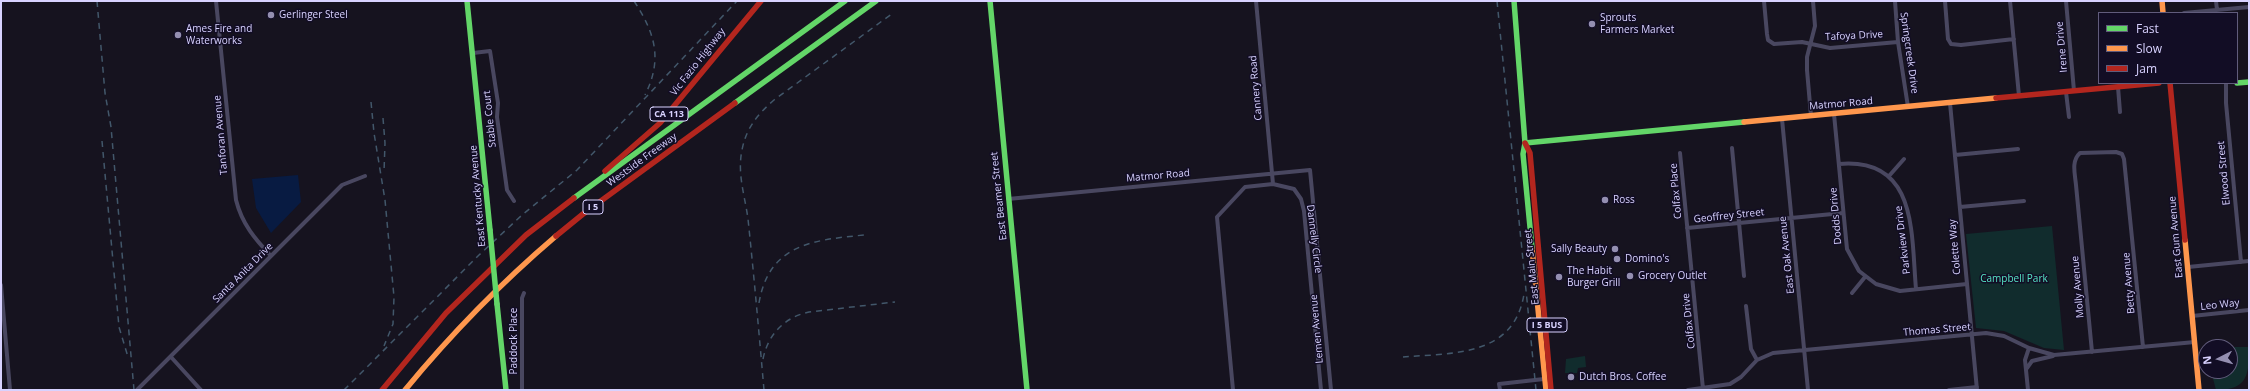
<!DOCTYPE html>
<html>
<head>
<meta charset="utf-8">
<style>
	body { margin:0 }
	#map { position:relative; width:2250px; height:391px; overflow:hidden; background:#16131f; font-family:"Open Sans",sans-serif }
	canvas { display:block }
	.frame { position:absolute; inset:0; border:2px solid #d8d2ff; pointer-events:none }
	.legend { position:absolute; left:2098px; top:12px; width:140px; height:72px; box-sizing:border-box; background:#120d25; border:1px solid #615c7c; margin:0; padding:5px 7px; list-style:none; font-size:12px; color:#d8d2ff }
	.legend li { display:flex; align-items:center; gap:8px; height:20px }
	.legend b { width:20px; border:1px solid #615c7c }
	.north { position:absolute; left:2198px; top:339px; width:40px; height:40px; box-sizing:border-box; background:#120d25; border:1px solid #615c7c; border-radius:50%; rotate:264deg; font-size:11px; font-weight:700; line-height:16px; text-align:center; color:#d8d2ff }
	.north::after { content:''; display:block; margin:auto; width:14px; height:18px; background:#948fb1; clip-path:polygon(50% 0,100% 100%,50% 72%,0 100%) }
</style>
</head>
<body>
<div id="map">
<canvas width="2250" height="391"></canvas>
<div class="frame"></div>
<ul class="legend">
<li><b style="height:5px;background:#63d668"></b>Fast</li>
<li><b style="height:5px;background:#ff974d"></b>Slow</li>
<li><b style="height:5px;background:#b3261e"></b>Jam</li>
</ul>
<div class="north">N</div>
</div>
<script>
const g = document.querySelector('canvas').getContext('2d');
g.lineJoin = 'round';
function fill(path, color) {
  g.fillStyle = color;
  g.fill(path, 'evenodd');
}
function strokePath(path, color, width, dash) {
  g.strokeStyle = color;
  g.lineWidth = width;
  g.lineCap = dash ? 'butt' : 'round';
  g.setLineDash(dash || []);
  g.stroke(path);
}
function drawText(font, color, halo, rows, align = 'center') {
  g.font = font + ' "Open Sans",sans-serif';
  g.lineWidth = 3;
  g.setLineDash([]);
  g.textBaseline = 'middle';
  g.strokeStyle = halo;
  g.fillStyle = color;
  for (const [text, x, y, turn = 0] of rows) {
    g.save();
    g.translate(x, y);
    g.rotate((+turn || 0) * Math.PI / 180);
    g.textAlign = isNaN(turn) ? turn : align;
    if (halo) g.strokeText(text, 0, 0);
    g.fillText(text, 0, 0);
    g.restore();
  }
}
const green = new Path2D(`
	M 2052,226 L 2064,350 L 2044,348 L 2004,331 L 1976,328 L 1966,234 Z
	M 2217,347 L 2249,347 C 2249,373 2249,390 2216,390 L 2211,371 L 2230,371 L 2230,347 Z
	M 1585,356 L 1586,367 L 1578,368 L 1577,373 L 1565,373 L 1566,359 Z`);
const water = new Path2D(`
	M 298,175 L 301,202 L 271,233 L 256,208 L 252,179 Z`);
const street = new Path2D(`
	M 216,1 L 236,200 C 242,224 255,239 271,256
	M 1256,1 L 1273,184
	M 1764,1 L 1767,34 L 1768,40 L 1774,44 L 1802,42 L 1830,48 L 1898,42
	M 1895,1 L 1898,42 L 1908,107
	M 1945,1 L 1948,39 L 1951,44 L 1961,45 L 2014,39
	M 2010,1 L 2019,96
	M 2066,1 L 2074,91
	M 2216,1 L 2217,10
	M 2184,13 L 2249,7
	M 473,53 L 490,51 L 498,103 L 497,117 L 507,190 L 514,201
	M 2226,83 L 2226,103 L 2241,262
	M 2118,87 L 2120,112
	M 2066,92 L 2069,117
	M 1950,103 L 1977,390
	M 1834,114 L 1847,249 L 1859,271 L 1876,284 L 1900,291 L 1967,284
	M 1811,116 L 1807,70 L 1807,57 L 1815,26 L 1813,1
	M 1782,119 L 1808,390
	M 1732,148 L 1744,276
	M 1680,153 L 1703,389
	M 1955,155 L 2018,149
	M 1839,164 C 1918,157 1911,234 1916,289
	M 1889,176 L 1904,159
	M 1008,199 L 1310,170 L 1331,390
	M 1960,207 L 2024,201
	M 1687,228 L 1843,213
	M 2188,267 L 2249,261
	M 1,285 L 10,390
	M 1852,293 L 1865,277
	M 1746,306 L 1751,349 L 1757,360
	M 2192,316 L 2249,310
	M 2092,352 L 2076,185 C 2075,174 2071,161 2080,153 L 2116,152 L 2122,154 L 2124,159 L 2143,347
	M 171,357 L 201,390
	M 2027,368 L 2032,361 L 2053,356
	M 137,390 L 342,185 L 365,176
	M 522,390 L 522,298 L 524,293
	M 1233,390 L 1217,217 L 1245,187 L 1273,184 L 1294,189 L 1301,199 L 1304,211 L 1321,390
	M 1500,390 L 1499,384 L 1544,379
	M 1688,390 L 1730,384 L 1741,377 L 1757,360 L 1773,353 L 1986,333 L 2004,336 L 2029,348 L 2054,355 L 2195,342
	M 1949,390 L 1977,387
	M 2028,390 L 2025,360 L 2029,348`);
const fast = new Path2D(`
	M 467,1 L 490,230
	M 990,1 L 1027,390
	M 1514,1 L 1525,143 L 1523,154 L 1532,248
	M 2237,83 L 2249,82
	M 735,103 L 876,1
	M 1525,143 L 1744,122
	M 574,198 L 845,1
	M 497,304 L 506,390`);
const slow = new Path2D(`
	M 2162,1 L 2163,13
	M 1744,122 L 1996,98
	M 2185,240 L 2199,390
	M 1532,248 L 1546,390
	M 405,390 C 451,334 501,283 556,236`);
const jam = new Path2D(`
	M 2170,83 L 2185,240
	M 1996,98 L 2159,83
	M 1525,143 L 1530,153 L 1551,390
	M 605,171 L 660,123 L 761,1
	M 556,236 L 583,214 L 735,103
	M 382,390 L 446,313 L 526,235 L 574,198`);
const rail = new Path2D(`
	M 97,1 L 105,93 L 111,127 L 134,390
	M 634,1 C 655,33 663,59 645,95
	M 1497,1 L 1536,390
	M 371,102 L 374,133 L 385,200 L 394,297 L 393,324 L 384,346
	M 383,118 L 385,143 L 384,172
	M 102,141 L 119,327 L 128,357
	M 759,303 C 769,243 815,240 864,235
	M 1403,357 C 1452,353 1514,357 1524,294
	M 763,359 C 768,334 785,317 809,312 L 895,302
	M 344,390 L 479,255 L 522,215 L 577,170 L 737,1
	M 764,390 C 759,333 754,276 748,219 C 745,196 737,174 742,150 C 746,128 758,114 774,100 L 893,13`);
const fastBridge = new Path2D(`
	M 490,230 L 497,304`);
const markers = [
	[271,15,4,"#948fb1"],
	[1592,24,4,"#948fb1"],
	[178,35,4,"#948fb1"],
	[1605,200,4,"#948fb1"],
	[1615,249,4,"#948fb1"],
	[1617,259,4,"#948fb1"],
	[1630,276,4,"#948fb1"],
	[1559,277,4,"#948fb1"],
	[1571,377,4,"#948fb1"]
];
const shields = [
	[669,114,38],
	[593,207,20],
	[1547,325,40]
];
const shieldNames = [
	["CA 113",669,114],
	["I 5",593,207],
	["I 5 BUS",1547,325]
];
const poiNames = [
	["Gerlinger Steel",279,15],
	["Sprouts",1600,18],
	["Farmers Market",1600,30],
	["Ames Fire and",186,29],
	["Waterworks",186,41],
	["Ross",1613,200],
	["Sally Beauty",1607,249,"right"],
	["Domino's",1625,259],
	["The Habit",1567,271],
	["Burger Grill",1567,283],
	["Grocery Outlet",1638,276],
	["Dutch Bros. Coffee",1579,377]
];
const streetNames = [
	["Tafoya Drive",1854,36,-3],
	["Irene Drive",2062,47,-95],
	["Springcreek Drive",1909,53,82],
	["Vic Fazio Highway",698,62,-52],
	["Cannery Road",1256,88,-95],
	["Matmor Road",1841,104,-5],
	["Stable Court",490,119,-96],
	["Tanforan Avenue",221,135,-95],
	["Westside Freeway",642,160,-36],
	["Elwood Street",2224,173,-95],
	["Matmor Road",1158,176,-5],
	["Colfax Place",1676,191,-95],
	["East Kentucky Avenue",478,196,-95],
	["East Beamer Street",999,196,-96],
	["Geoffrey Street",1729,216,-6],
	["Dodds Drive",1836,216,-95],
	["East Gum Avenue",2176,237,-95],
	["Dannelly Circle",1314,239,83],
	["Parkview Drive",1903,240,-97],
	["Colette Way",1955,247,-95],
	["East Oak Avenue",1787,255,-96],
	["East Main Street",1532,267,-96],
	["Santa Anita Drive",243,273,-45],
	["Betty Avenue",2129,283,-95],
	["Molly Avenue",2078,287,-95],
	["Leo Way",2220,305,-6],
	["Colfax Drive",1689,321,-96],
	["Lemen Avenue",1317,329,-95],
	["Thomas Street",1937,330,-5],
	["Paddock Place",514,341,-90]
];
const parkNames = [
	["Campbell Park",2014,279]
];
fill(green, '#112c2d');
fill(water, '#081b42');
strokePath(street, '#494760', 4);
strokePath(fast, '#63d668', 5.5);
strokePath(slow, '#ff974d', 5.5);
strokePath(jam, '#b3261e', 5.5);
strokePath(rail, '#42576a', 1.5, [6, 5]);
strokePath(fastBridge, '#63d668', 5.5);
for (const [x, y, r, color] of markers) {
  const dot = new Path2D();
  dot.arc(x, y, r, 0, 2 * Math.PI);
  g.fillStyle = color;
  g.fill(dot);
  strokePath(dot, '#120d25', 1.5);
}
for (const [x, y, w] of shields) {
  const box = new Path2D();
  box.roundRect(x - w / 2, y - 7, w, 14, 3);
  g.fillStyle = '#120d25';
  g.fill(box);
  strokePath(box, '#d8d2ff', 1);
}
drawText('bold 9px', '#d8d2ff', null, shieldNames);
drawText('10px', '#d8d2ff', '#120d25', poiNames, 'left');
drawText('10px', '#d8d2ff', '#120d25', streetNames);
drawText('10px', '#56e6c6', '#120d25', parkNames);
</script>
</body>
</html>
